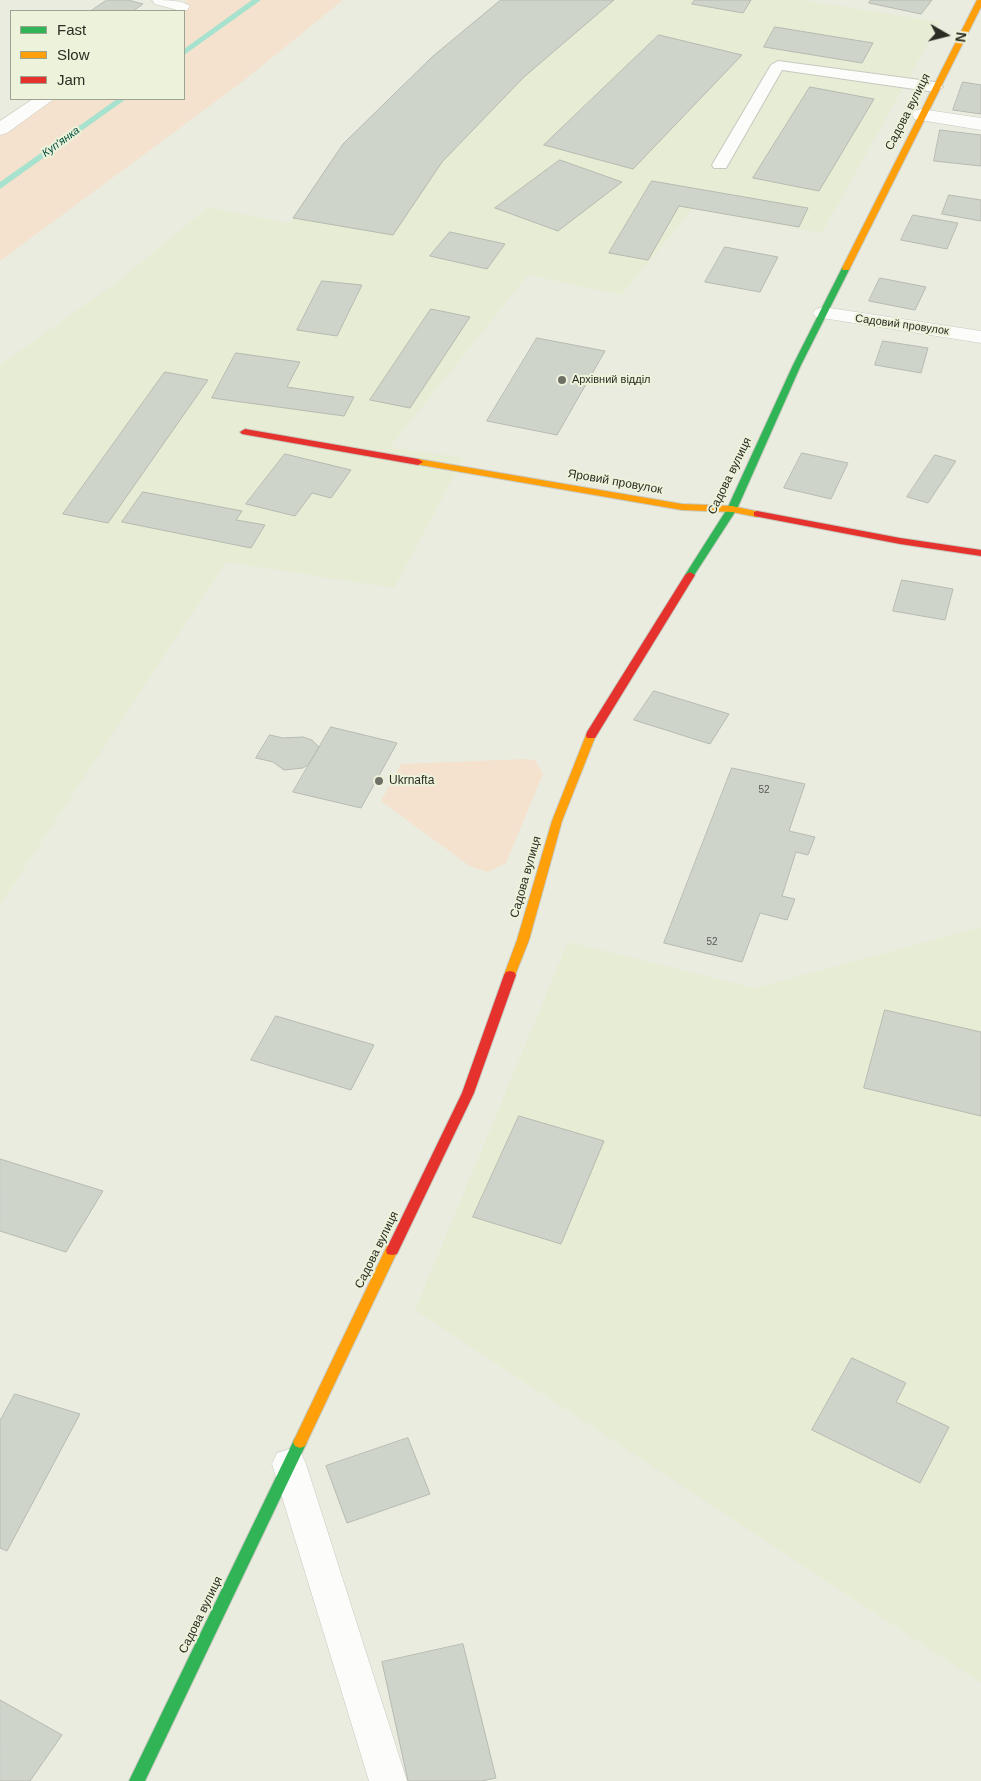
<!DOCTYPE html>
<html>
<head>
<meta charset="utf-8">
<style>
	body { margin:0 }
	#map { position:relative; width:981px; height:1781px; overflow:hidden; background:#eaece0; font-family:Arial,sans-serif }
	canvas { display:block }
	.legend { position:absolute; left:10px; top:10px; width:175px; height:90px; box-sizing:border-box; background:#edf2da; border:1px solid #9fa391; margin:0; padding:6px 9px; list-style:none; font-size:15px; color:#2b2d24 }
	.legend li { display:flex; align-items:center; gap:10px; height:25px }
	.legend b { width:25px; border:1px solid #9fa391 }
	.north { position:absolute; left:921px; top:10px; width:50px; height:50px; -webkit-text-stroke:4px #edf2da; paint-order:stroke; rotate:98deg; font-size:14px; font-weight:700; line-height:20px; text-align:center; color:#2b2d24 }
	.north::after { content:''; display:block; margin:auto; width:18px; height:22px; background:#2b2d24; clip-path:polygon(50% 0,100% 100%,50% 72%,0 100%) }
</style>
</head>
<body>
<div id="map">
<canvas width="981" height="1781"></canvas>
<ul class="legend">
<li><b style="height:6px;background:#30b455"></b>Fast</li>
<li><b style="height:6px;background:#ff9f0a"></b>Slow</li>
<li><b style="height:6px;background:#e5322d"></b>Jam</li>
</ul>
<div class="north">N</div>
</div>
<script>
const g = document.querySelector('canvas').getContext('2d');
g.lineJoin = 'round';
function fill(path, color) {
  g.fillStyle = color;
  g.fill(path, 'evenodd');
}
function strokePath(path, color, width, dash) {
  g.strokeStyle = color;
  g.lineWidth = width;
  g.lineCap = dash ? 'butt' : 'round';
  g.setLineDash(dash || []);
  g.stroke(path);
}
function drawText(font, color, halo, rows, align = 'center') {
  g.font = font + ' Arial,sans-serif';
  g.lineWidth = 4;
  g.setLineDash([]);
  g.textBaseline = 'middle';
  g.strokeStyle = halo;
  g.fillStyle = color;
  for (const [text, x, y, turn = 0] of rows) {
    g.save();
    g.translate(x, y);
    g.rotate((+turn || 0) * Math.PI / 180);
    g.textAlign = isNaN(turn) ? turn : align;
    if (halo) g.strokeText(text, 0, 0);
    g.fillText(text, 0, 0);
    g.restore();
  }
}
const built = new Path2D(`
	M 505,0 L 801,0 L 940,22 L 822,233 L 693,209 L 621,295 L 528,275 L 390,447 L 464,458 L 394,588 L 226,562 L 0,905 L 0,365 L 121,279 L 208,207 L 289,223 L 343,144 Z
	M 981,927 L 981,1683 L 415,1310 L 568,942 L 755,988 Z`);
const green = new Path2D(`
	M 188,0 L 343,0 L 242,82 L 0,261 L 0,129 L 44,99 L 184,99 L 184,11 L 172,11 Z
	M 525,759 L 535,760 L 543,774 L 506,863 L 488,872 L 471,867 L 381,801 L 401,764 Z`);
const stream = new Path2D(`
	M 252,0 L 261,0 L 184,55 L 184,49 Z
	M 117,99 L 126,99 L 0,189 L 0,182 Z`);
const building = new Path2D(`
	M 107,0 L 128,0 L 143,4 L 133,11 L 91,11 Z
	M 501,0 L 614,0 L 524,77 L 442,162 L 393,235 L 293,218 L 343,144 L 432,57 Z
	M 695,0 L 751,0 L 743,13 L 692,4 Z
	M 871,0 L 932,0 L 921,14 L 869,3 Z
	M 775,27 L 873,43 L 862,63 L 764,47 Z
	M 659,35 L 742,55 L 633,169 L 544,145 Z
	M 963,82 L 981,85 L 981,114 L 953,110 Z
	M 810,87 L 874,99 L 819,191 L 753,178 Z
	M 940,130 L 981,135 L 981,166 L 934,161 Z
	M 560,160 L 622,182 L 558,231 L 495,208 Z
	M 652,181 L 808,208 L 799,227 L 679,206 L 648,260 L 609,253 Z
	M 949,195 L 981,200 L 981,221 L 942,214 Z
	M 913,215 L 958,223 L 947,249 L 901,240 Z
	M 450,232 L 505,244 L 487,269 L 430,256 Z
	M 725,247 L 778,257 L 760,292 L 705,282 Z
	M 880,278 L 926,287 L 915,310 L 869,301 Z
	M 322,281 L 362,285 L 337,336 L 297,330 Z
	M 431,309 L 470,317 L 410,408 L 370,400 Z
	M 537,338 L 605,351 L 557,435 L 487,421 Z
	M 883,341 L 928,348 L 921,373 L 875,365 Z
	M 236,353 L 300,362 L 287,387 L 354,397 L 344,416 L 212,398 Z
	M 165,372 L 208,380 L 108,523 L 63,514 Z
	M 802,453 L 848,463 L 831,499 L 784,488 Z
	M 285,454 L 351,470 L 331,498 L 312,493 L 295,516 L 246,504 Z
	M 935,455 L 956,461 L 928,503 L 907,497 Z
	M 143,492 L 242,511 L 236,520 L 265,525 L 251,548 L 122,522 Z
	M 902,580 L 953,589 L 945,620 L 893,611 Z
	M 654,691 L 729,714 L 710,744 L 634,720 Z
	M 331,727 L 397,743 L 361,808 L 293,792 Z
	M 270,735 L 283,738 L 303,737 L 312,740 L 319,747 L 309,764 L 303,768 L 284,770 L 273,762 L 256,758 Z
	M 732,768 L 805,784 L 789,831 L 815,837 L 808,855 L 796,852 L 782,896 L 795,899 L 787,920 L 760,913 L 742,962 L 664,943 Z
	M 885,1010 L 981,1032 L 981,1116 L 864,1088 Z
	M 276,1016 L 374,1045 L 351,1090 L 251,1060 Z
	M 519,1116 L 604,1141 L 561,1244 L 473,1217 Z
	M 0,1159 L 103,1191 L 66,1252 L 0,1231 Z
	M 852,1358 L 906,1383 L 896,1402 L 949,1427 L 920,1483 L 812,1430 Z
	M 15,1394 L 80,1414 L 7,1551 L 0,1548 L 0,1421 Z
	M 408,1438 L 430,1494 L 347,1523 L 326,1466 Z
	M 463,1644 L 496,1778 L 482,1781 L 408,1781 L 382,1662 Z
	M 0,1700 L 62,1735 L 30,1781 L 0,1781 Z`);
const lane = new Path2D(`
	M 778,61 L 935,82 L 943,87 L 935,92 L 782,70 L 726,168 L 714,168 L 712,165 L 771,65 Z`);
const street = new Path2D(`
	M 152,0 C 163,0 183,0 190,6 L 187,10 L 181,11 L 155,4 Z
	M 33,99 L 54,99 L 7,133 L 0,135 L 0,121 Z
	M 921,109 L 981,118 L 981,130 L 914,119 L 912,115 L 914,111 Z
	M 823,307 L 981,331 L 981,343 L 816,317 L 813,313 L 816,309 Z
	M 289,1449 L 301,1453 L 306,1464 L 407,1781 L 369,1781 L 272,1464 L 277,1453 Z`);
const fast = new Path2D(`
	M 846,265 L 850,268 L 801,365 L 737,509 L 693,577 L 687,577 L 685,575 L 727,509 L 793,365 L 842,268 Z
	M 300,1436 L 305,1438 L 307,1442 L 145,1781 L 129,1781 L 295,1438 Z`);
const slow = new Path2D(`
	M 977,0 L 981,0 L 981,7 L 850,268 L 849,270 L 843,270 L 842,268 Z
	M 418,459 L 682,504 L 732,506 L 760,512 L 762,514 L 757,517 L 732,512 L 682,510 L 415,464 L 413,462 Z
	M 591,731 L 596,735 L 562,821 L 529,940 L 514,978 L 506,978 L 504,975 L 517,940 L 552,821 L 586,735 Z
	M 392,1245 L 397,1246 L 398,1250 L 305,1446 L 300,1448 L 295,1446 L 293,1442 L 295,1438 L 387,1246 Z`);
const jam = new Path2D(`
	M 245,429 L 418,459 L 423,462 L 418,465 L 242,434 L 240,432 Z
	M 757,511 L 900,538 L 981,550 L 981,556 L 900,544 L 754,516 L 754,512 Z
	M 690,572 L 695,575 L 595,738 L 587,738 L 586,735 L 587,732 L 685,575 Z
	M 510,971 L 514,972 L 516,975 L 474,1093 L 397,1254 L 392,1255 L 387,1254 L 386,1250 L 462,1093 L 504,975 L 506,972 Z`);
const markers = [
	[562,380,5,"#6e7066"],
	[379,781,5,"#6e7066"]
];
const numberNames = [
	["52",764,790],
	["52",712,942]
];
const farWaternames = [
	["Куп'янка",61,142,-36]
];
const farStreetnames = [
	["Садовий провулок",902,325,8]
];
const farPoinames = [
	["Архівний відділ",572,380]
];
const streetNames = [
	["Садова вулиця",908,112,-63],
	["Садова вулиця",730,476,-64],
	["Яровий провулок",615,482,10],
	["Садова вулиця",526,877,-74],
	["Садова вулиця",377,1250,-64],
	["Садова вулиця",201,1615,-64]
];
const poiNames = [
	["Ukrnafta",389,781]
];
fill(built, '#e7ecd5');
fill(green, '#f4e2ce');
fill(stream, '#a6e2cd');
fill(building, '#cfd4cb');
strokePath(building, '#b6bab1', 1);
strokePath(lane, '#c7c9bf', 2);
strokePath(street, '#c7c9bf', 1);
strokePath(fast, '#c7c9bf', 2);
strokePath(slow, '#c7c9bf', 2);
strokePath(jam, '#c7c9bf', 2);
fill(lane, '#fcfcfa');
fill(street, '#fcfcfa');
fill(fast, '#30b455');
fill(slow, '#ff9f0a');
fill(jam, '#e5322d');
for (const [x, y, r, color] of markers) {
  const dot = new Path2D();
  dot.arc(x, y, r, 0, 2 * Math.PI);
  g.fillStyle = color;
  g.fill(dot);
  strokePath(dot, '#edf2da', 2);
}
drawText('10px', '#565850', null, numberNames);
drawText('italic 11px', '#004d3e', '#edf2da', farWaternames);
drawText('11px', '#2b2d24', '#edf2da', farStreetnames);
drawText('11px', '#2b2d24', '#edf2da', farPoinames, 'left');
drawText('12px', '#2b2d24', '#edf2da', streetNames);
drawText('12px', '#2b2d24', '#edf2da', poiNames, 'left');
</script>
</body>
</html>
